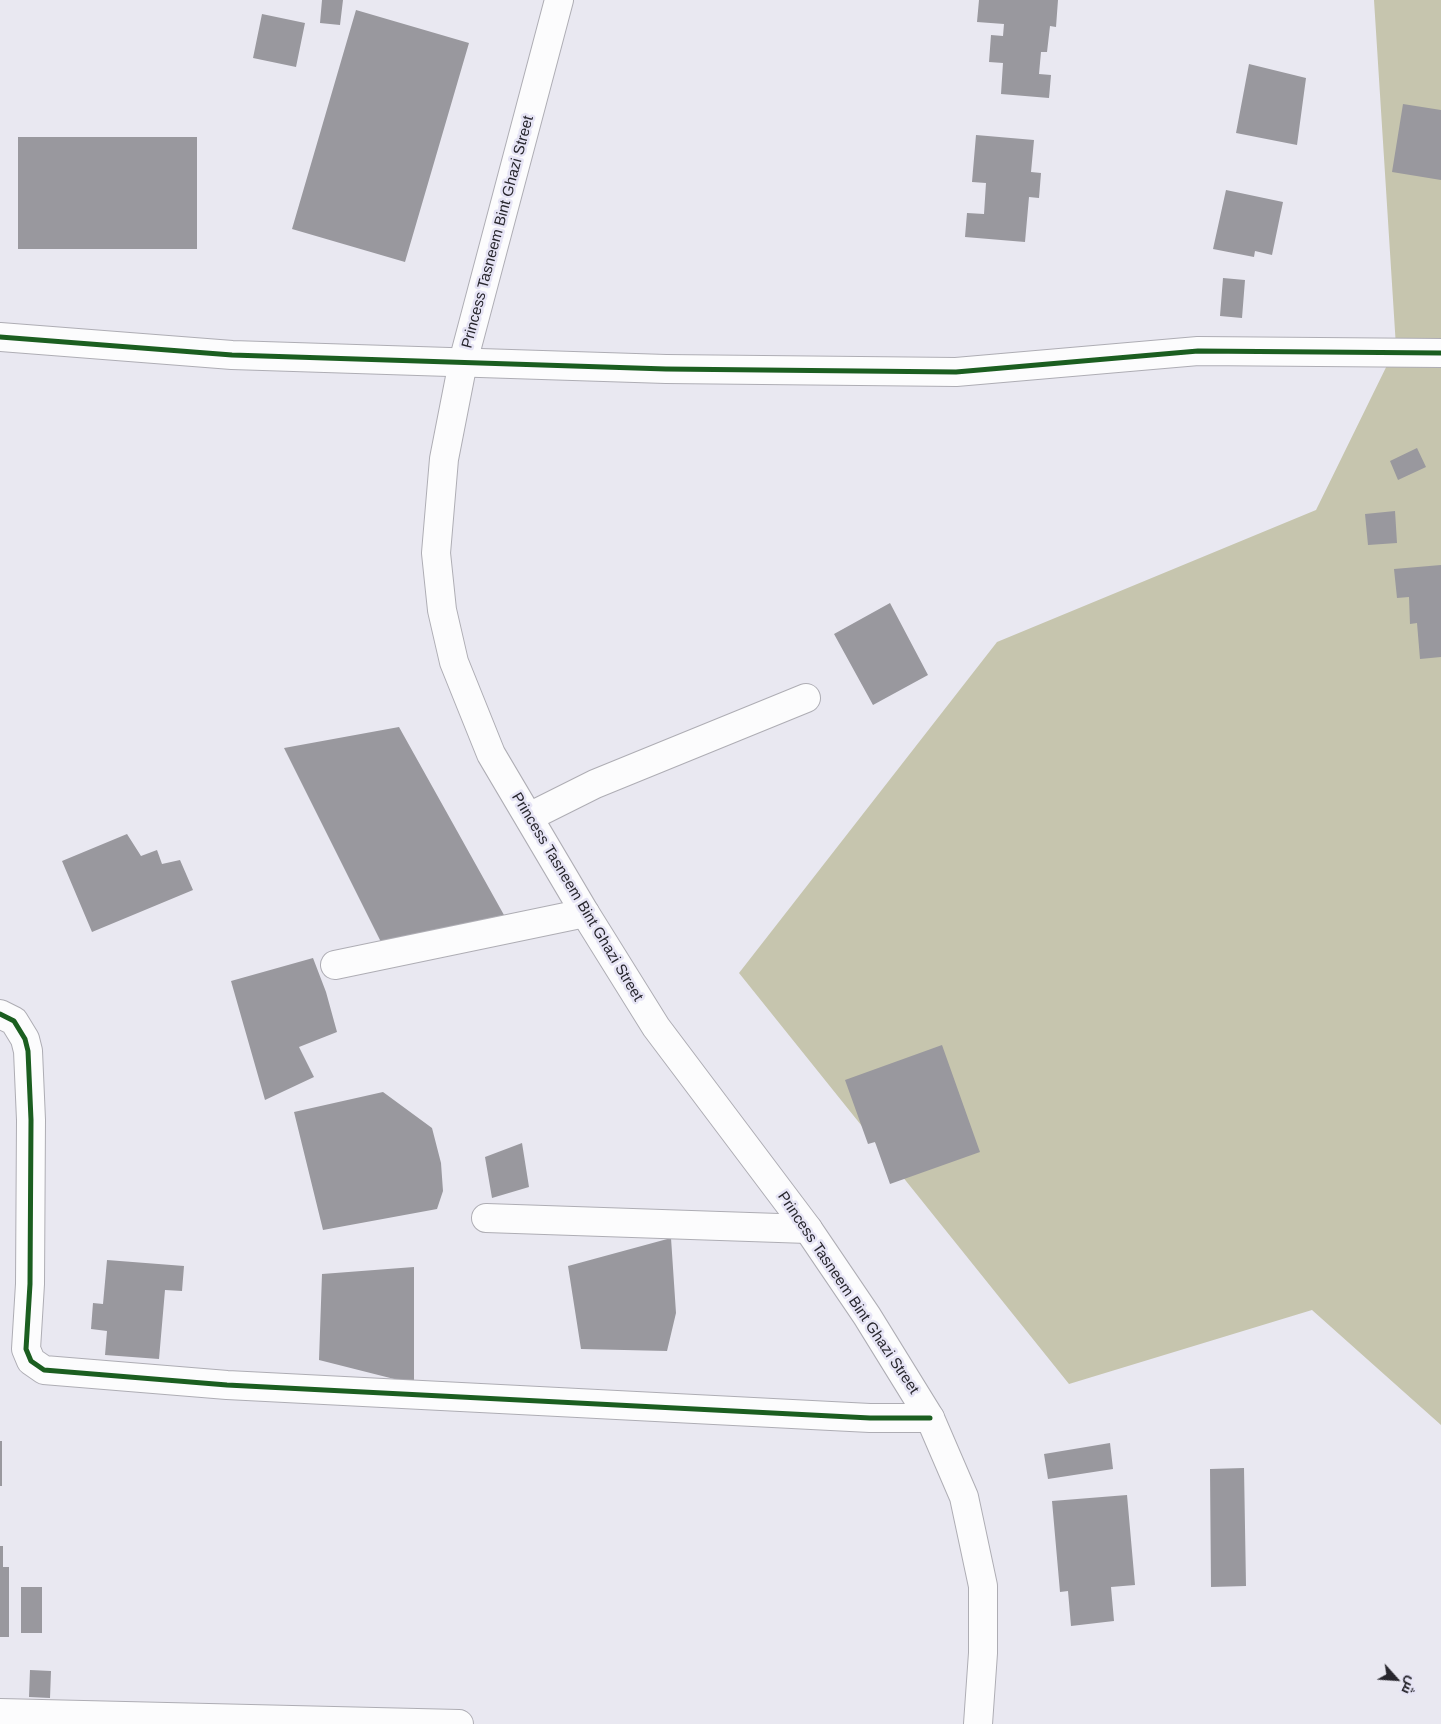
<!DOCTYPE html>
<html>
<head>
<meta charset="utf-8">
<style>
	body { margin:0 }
	#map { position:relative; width:1441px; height:1724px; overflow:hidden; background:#e9e8f1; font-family:Arial,Cairo,sans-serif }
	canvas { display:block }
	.north { position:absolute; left:1371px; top:1654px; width:50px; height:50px; -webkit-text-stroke:4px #e6e4f5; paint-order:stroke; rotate:116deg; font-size:14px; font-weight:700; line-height:20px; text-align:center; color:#27262d }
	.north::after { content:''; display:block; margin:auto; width:18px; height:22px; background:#27262d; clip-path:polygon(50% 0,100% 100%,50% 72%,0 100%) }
</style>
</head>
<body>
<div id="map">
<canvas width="1441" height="1724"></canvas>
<div class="north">ش</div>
</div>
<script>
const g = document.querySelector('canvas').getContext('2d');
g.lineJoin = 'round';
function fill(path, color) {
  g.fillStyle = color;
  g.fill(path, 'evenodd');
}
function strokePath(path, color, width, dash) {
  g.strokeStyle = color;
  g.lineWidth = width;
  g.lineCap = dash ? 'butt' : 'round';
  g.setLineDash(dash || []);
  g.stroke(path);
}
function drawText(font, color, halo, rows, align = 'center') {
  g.font = font + ' Arial,sans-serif';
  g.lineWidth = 5;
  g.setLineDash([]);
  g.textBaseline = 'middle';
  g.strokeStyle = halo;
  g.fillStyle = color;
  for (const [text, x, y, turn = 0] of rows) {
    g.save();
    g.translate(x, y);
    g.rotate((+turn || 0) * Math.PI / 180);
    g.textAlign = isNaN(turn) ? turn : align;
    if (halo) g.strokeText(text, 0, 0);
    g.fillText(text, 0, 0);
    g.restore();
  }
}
const forest = new Path2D(`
	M 1374,0 L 1441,0 L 1441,1425 L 1312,1310 L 1069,1384 L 739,973 L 997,642 L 1316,510 L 1396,347 Z`);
const building = new Path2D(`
	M 322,0 L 343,0 L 340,25 L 320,23 Z
	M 979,0 L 1058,0 L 1056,27 L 1050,26 L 1047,52 L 1041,52 L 1039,74 L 1051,75 L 1049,98 L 1001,94 L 1003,63 L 989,62 L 991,35 L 1003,36 L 1004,24 L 977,22 Z
	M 356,10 L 469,43 L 405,262 L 292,229 Z
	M 262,14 L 305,23 L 296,67 L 253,58 Z
	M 1249,64 L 1306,78 L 1297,145 L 1236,133 Z
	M 1403,104 L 1441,110 L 1441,180 L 1392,172 Z
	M 976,135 L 1034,140 L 1031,172 L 1041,173 L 1039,198 L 1029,197 L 1025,242 L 965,237 L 967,213 L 984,214 L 986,183 L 972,182 Z
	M 18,137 L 197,137 L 197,249 L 18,249 Z
	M 1226,190 L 1283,202 L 1272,255 L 1255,251 L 1254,257 L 1213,249 Z
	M 1223,278 L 1245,280 L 1242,318 L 1220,316 Z
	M 1417,448 L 1426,467 L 1398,480 L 1390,461 Z
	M 1395,511 L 1397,543 L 1368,545 L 1365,514 Z
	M 1441,565 L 1441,657 L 1420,659 L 1417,623 L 1410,624 L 1409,597 L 1397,598 L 1394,569 Z
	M 890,603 L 928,675 L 873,705 L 834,634 Z
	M 399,727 L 504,915 L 381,942 L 284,748 Z
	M 127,834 L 141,856 L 157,850 L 162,864 L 180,860 L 193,890 L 92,932 L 62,861 Z
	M 313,958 L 326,992 L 337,1032 L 299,1047 L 314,1077 L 265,1100 L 231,981 Z
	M 942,1045 L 980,1152 L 890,1184 L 875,1142 L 868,1144 L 845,1080 Z
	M 383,1092 L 432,1128 L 441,1163 L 443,1191 L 437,1209 L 323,1230 L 294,1112 Z
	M 522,1143 L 529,1187 L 492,1198 L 485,1157 Z
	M 671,1238 L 676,1313 L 667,1351 L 581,1349 L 568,1266 Z
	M 107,1260 L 184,1266 L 182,1291 L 165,1290 L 159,1359 L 105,1355 L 107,1331 L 91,1329 L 93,1303 L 103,1304 Z
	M 414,1267 L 414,1384 L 319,1360 L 322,1274 Z
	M 0,1441 L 2,1441 L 2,1486 L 0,1486 Z
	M 1110,1443 L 1113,1469 L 1048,1479 L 1044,1454 Z
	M 1244,1468 L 1246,1586 L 1211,1587 L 1210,1469 Z
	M 1127,1495 L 1135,1585 L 1111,1587 L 1114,1621 L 1071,1626 L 1068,1591 L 1060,1592 L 1052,1501 Z
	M 0,1546 L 3,1546 L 3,1567 L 9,1567 L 9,1637 L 0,1637 Z
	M 21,1587 L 42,1587 L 42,1633 L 21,1633 Z
	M 30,1670 L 51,1671 L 50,1698 L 29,1697 Z`);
const minor = new Path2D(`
	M 0,337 L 232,355 L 666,369 L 956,372 L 1198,351 L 1441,353
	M 529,817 L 595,784 L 806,698
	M 335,965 L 585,913
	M 0,1014 L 14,1021 L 25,1039 L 28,1051 L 31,1120 L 30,1284 L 26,1349 L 31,1361 L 44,1370 L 227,1385 L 870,1418 L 930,1418
	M 486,1218 L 808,1229
	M 0,1713 L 459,1724`);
const major = new Path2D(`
	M 559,0 L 463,362 L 444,459 L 436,553 L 442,610 L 454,662 L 491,754 L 585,913 L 656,1027 L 808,1229 L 867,1316 L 930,1418 L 964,1497 L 983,1586 L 983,1653 L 978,1724`);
const cycleway = new Path2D(`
	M 0,337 L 232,355 L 666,369 L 956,372 L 1198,351 L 1441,353
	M 0,1014 L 14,1021 L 25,1039 L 28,1051 L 31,1120 L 30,1284 L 26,1349 L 31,1361 L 44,1370 L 227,1385 L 870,1418 L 930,1418`);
const streetNames = [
	["Princess Tasneem Bint Ghazi Street",498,232,-75],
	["Princess Tasneem Bint Ghazi Street",577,897,59],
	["Princess Tasneem Bint Ghazi Street",848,1293,56]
];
fill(forest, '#c6c5ae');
fill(building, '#99989e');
strokePath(minor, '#aeadb4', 30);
strokePath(major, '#aeadb4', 30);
strokePath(minor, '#fcfcfd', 28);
strokePath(major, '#fcfcfd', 28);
strokePath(cycleway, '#1b5e20', 5);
drawText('15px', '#27262d', '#e6e4f5', streetNames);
</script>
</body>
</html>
